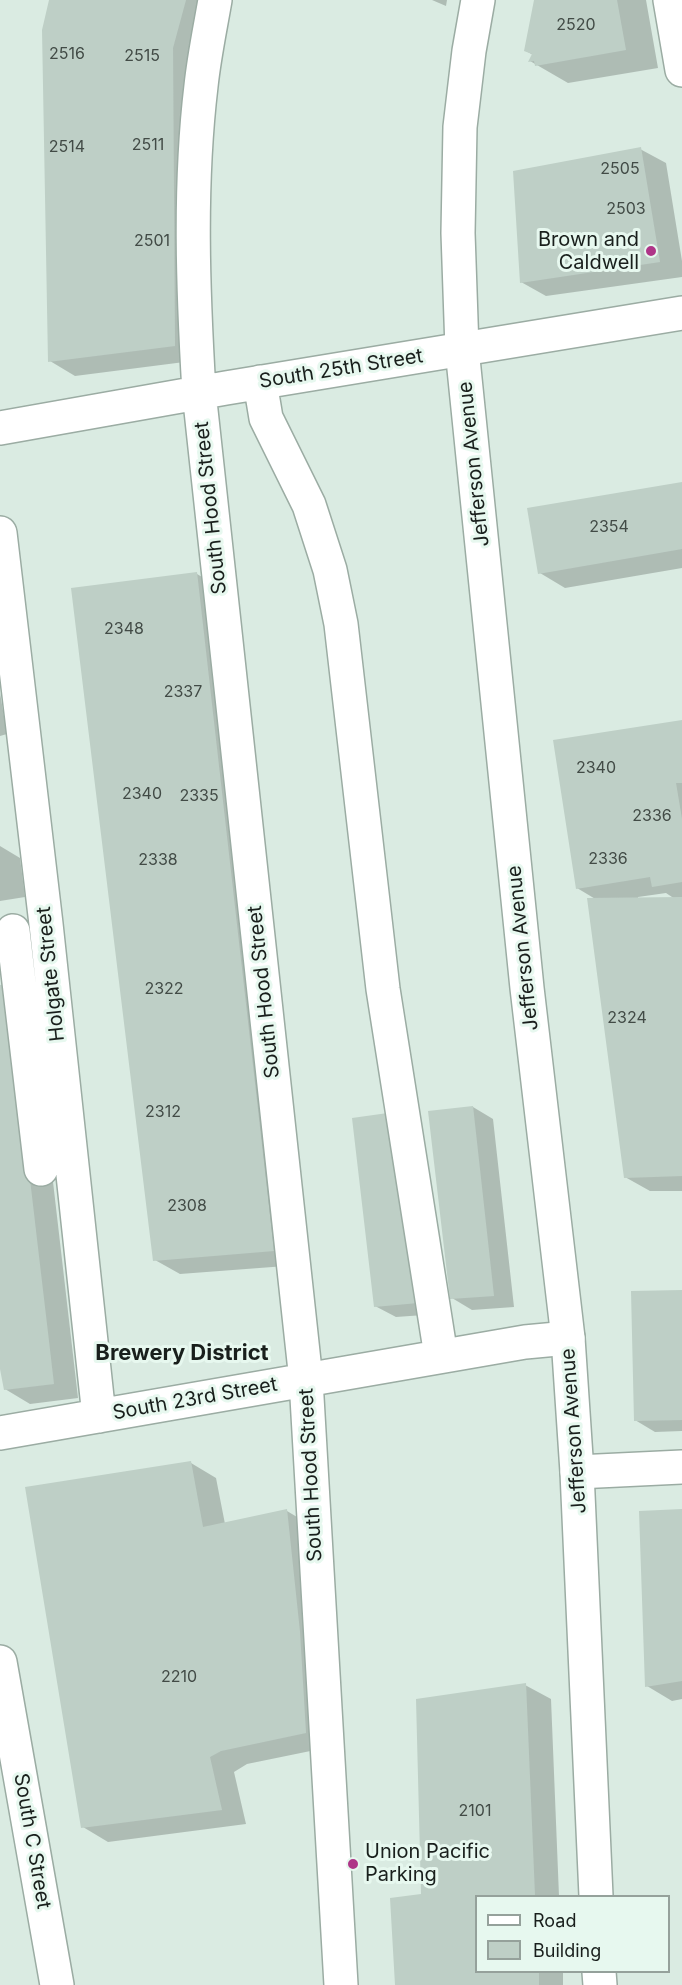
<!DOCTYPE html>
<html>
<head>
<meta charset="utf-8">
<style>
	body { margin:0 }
	#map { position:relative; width:682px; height:1985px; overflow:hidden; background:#daebe2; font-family:Inter,sans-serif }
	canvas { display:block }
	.legend { position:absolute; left:475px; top:1895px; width:195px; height:78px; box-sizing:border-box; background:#e7f8ef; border:2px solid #95a19b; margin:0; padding:8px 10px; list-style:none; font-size:18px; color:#191f1c }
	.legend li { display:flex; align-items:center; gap:12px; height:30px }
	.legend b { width:30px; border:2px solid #95a19b }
</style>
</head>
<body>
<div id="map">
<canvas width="682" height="1985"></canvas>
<ul class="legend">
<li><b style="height:8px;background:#fff"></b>Road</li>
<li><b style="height:16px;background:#becfc6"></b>Building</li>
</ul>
</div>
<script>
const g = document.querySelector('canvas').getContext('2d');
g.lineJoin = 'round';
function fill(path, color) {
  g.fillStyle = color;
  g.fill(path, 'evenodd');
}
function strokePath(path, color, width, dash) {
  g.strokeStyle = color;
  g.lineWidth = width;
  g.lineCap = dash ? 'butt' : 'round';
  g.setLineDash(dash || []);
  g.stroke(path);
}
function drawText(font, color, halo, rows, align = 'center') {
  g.font = font + ' Inter,sans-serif';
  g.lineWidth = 6;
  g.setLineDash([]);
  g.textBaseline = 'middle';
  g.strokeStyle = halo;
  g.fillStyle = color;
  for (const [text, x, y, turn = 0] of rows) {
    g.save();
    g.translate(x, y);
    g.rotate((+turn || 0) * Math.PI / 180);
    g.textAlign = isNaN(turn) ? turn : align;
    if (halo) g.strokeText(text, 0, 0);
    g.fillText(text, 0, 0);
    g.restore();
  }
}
const shadow = new Path2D(`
	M 51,0 L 215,0 L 200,360 L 75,376 L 50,361 Z
	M 432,0 L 447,0 L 446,6 Z
	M 536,0 L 646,0 L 658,68 L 568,83 L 530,61 L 533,55 L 526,51 Z
	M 640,149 L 666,163 L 682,261 L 682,277 L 546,296 L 521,282 Z
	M 682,483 L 682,568 L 565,588 L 540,573 Z
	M 197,574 L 222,589 L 299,1265 L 180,1274 L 155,1260 Z
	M 0,693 L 7,734 L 0,736 Z
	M 682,722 L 682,1191 L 650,1191 L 625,1177 L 597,900 L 577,888 ZM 666,893 L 675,899 L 638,899 L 638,897 Z
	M 0,846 L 20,858 L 25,897 L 0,901 Z
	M 0,987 L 32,1000 L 78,1398 L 30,1404 L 5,1389 L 0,1360 Z
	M 473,1107 L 493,1119 L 514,1307 L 472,1310 L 452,1298 Z
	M 353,1119 L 438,1314 L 396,1317 L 375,1306 Z
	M 682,1292 L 682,1431 L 655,1432 L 635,1420 Z
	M 191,1463 L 216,1478 L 225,1524 L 287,1511 L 312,1526 L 330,1747 L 247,1764 L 234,1772 L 246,1824 L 108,1842 L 83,1827 Z
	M 682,1511 L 682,1699 L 672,1701 L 647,1686 Z
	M 525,1685 L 551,1699 L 559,1896 L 476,1896 L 476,1972 L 563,1972 L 563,1985 L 396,1985 L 422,1895 Z`);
const building = new Path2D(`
	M 49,0 L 186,0 L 173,48 L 175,346 L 48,362 L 42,30 Z
	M 534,0 L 617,0 L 626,50 L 535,66 L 534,61 L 528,62 L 532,54 L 524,51 Z
	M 641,147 L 660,262 L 520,283 L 513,171 Z
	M 682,482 L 682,549 L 538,574 L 527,508 Z
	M 197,572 L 274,1251 L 153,1261 L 71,588 Z
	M 682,720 L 682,783 L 676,783 L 682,819 L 682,882 L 652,887 L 650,877 L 576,889 L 553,740 Z
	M 682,897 L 682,1176 L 624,1178 L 587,898 Z
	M 7,984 L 54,1384 L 4,1390 L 0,1369 L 0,985 Z
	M 473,1106 L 494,1296 L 450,1299 L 428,1111 Z
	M 395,1112 L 418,1303 L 374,1307 L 352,1118 Z
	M 682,1290 L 682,1420 L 634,1421 L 631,1291 Z
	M 191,1461 L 203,1527 L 287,1509 L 300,1632 L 306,1733 L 221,1751 L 210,1757 L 222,1810 L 81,1828 L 25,1487 Z
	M 682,1509 L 682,1681 L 645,1687 L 639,1511 Z
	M 526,1683 L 535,1896 L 476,1896 L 476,1972 L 539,1972 L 539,1985 L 395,1985 L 390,1898 L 421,1894 L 416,1699 Z`);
const minor = new Path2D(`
	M 215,0 C 210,29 204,57 201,86 C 189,187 193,291 199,392 L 306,1380 L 341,1985
	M 670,0 L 682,70
	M 260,382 L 266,418 L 309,505 L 330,570 L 341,624 L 383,989 L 441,1356
	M 0,428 L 226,388 L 682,313
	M 0,533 L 46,924 L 99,1416
	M 13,931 L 41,1169
	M 0,1433 L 525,1342 L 568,1338
	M 577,1472 L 682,1467
	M 0,1662 L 57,1985`);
const major = new Path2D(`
	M 478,0 L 469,51 L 460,127 L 458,233 L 462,349 L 527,988 L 568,1338 L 577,1472 L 596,1896
	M 599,1972 L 600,1985`);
const markers = [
	[651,251,6,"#af3588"],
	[353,1864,6,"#af3588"]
];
const numberNames = [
	["2520",576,25],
	["2516",67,54],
	["2515",142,56],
	["2511",148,145],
	["2514",67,147],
	["2505",620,169],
	["2503",626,209],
	["2501",152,241],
	["2354",609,527],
	["2348",124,629],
	["2337",183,692],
	["2340",596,768],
	["2340",142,794],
	["2335",199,796],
	["2336",652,816],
	["2336",608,859],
	["2338",158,860],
	["2322",164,989],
	["2324",627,1018],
	["2312",163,1112],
	["2308",187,1206],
	["2210",179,1677],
	["2101",475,1811]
];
const poiNames = [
	["Brown and",639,240],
	["Caldwell",639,263],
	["Union Pacific",365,1852,"left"],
	["Parking",365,1875,"left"]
];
const streetNames = [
	["South 25th Street",341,369,-9],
	["Jefferson Avenue",474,464,-96],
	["South Hood Street",211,508,-96],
	["Jefferson Avenue",523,948,-96],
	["Holgate Street",51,974,-96],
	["South Hood Street",264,992,-96],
	["South 23rd Street",195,1399,-10],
	["Jefferson Avenue",574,1431,-94],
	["South Hood Street",311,1475,-93],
	["South C Street",32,1841,80]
];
const quarterNames = [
	["Brewery District",182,1353]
];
fill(shadow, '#0003');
fill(building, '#becfc6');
strokePath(minor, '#9baca3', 36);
strokePath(major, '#9baca3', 36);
strokePath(minor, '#fff', 33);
strokePath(major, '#fff', 33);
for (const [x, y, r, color] of markers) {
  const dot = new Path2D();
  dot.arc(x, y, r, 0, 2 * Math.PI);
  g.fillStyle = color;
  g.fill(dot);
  strokePath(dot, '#e7f8ef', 2);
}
drawText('16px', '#424b46', null, numberNames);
drawText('20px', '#191f1c', '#e7f8ef', poiNames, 'right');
drawText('20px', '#191f1c', '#e7f8ef', streetNames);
drawText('bold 22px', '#191f1c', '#e7f8ef', quarterNames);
</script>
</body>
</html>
